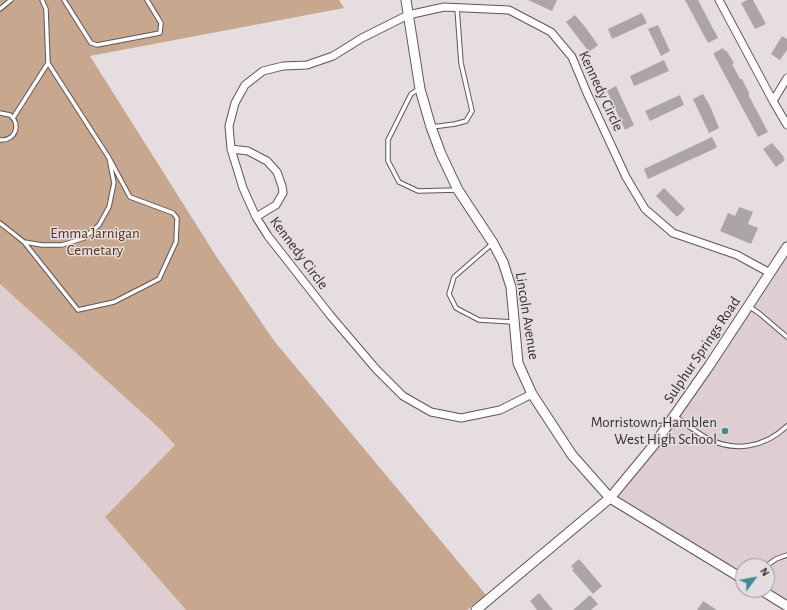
<!DOCTYPE html>
<html>
<head>
<meta charset="utf-8">
<style>
	body { margin:0 }
	#map { position:relative; width:787px; height:610px; overflow:hidden; background:#e5dddf; font-family:"Alegreya Sans",sans-serif }
	canvas { display:block }
	.north { position:absolute; left:735px; top:558px; width:40px; height:40px; box-sizing:border-box; background:#e5dddf; border:1px solid #9d9799; border-radius:50%; rotate:58deg; font-size:11px; font-weight:700; line-height:16px; text-align:center; color:#312e2f }
	.north::after { content:''; display:block; margin:auto; width:14px; height:18px; background:#438896; clip-path:polygon(50% 0,100% 100%,50% 72%,0 100%) }
</style>
</head>
<body>
<div id="map">
<canvas width="787" height="610"></canvas>
<div class="north">N</div>
</div>
<script>
const g = document.querySelector('canvas').getContext('2d');
g.lineJoin = 'round';
function fill(path, color) {
  g.fillStyle = color;
  g.fill(path, 'evenodd');
}
function strokePath(path, color, width, dash) {
  g.strokeStyle = color;
  g.lineWidth = width;
  g.lineCap = dash ? 'butt' : 'round';
  g.setLineDash(dash || []);
  g.stroke(path);
}
function drawText(font, color, halo, rows, align = 'center') {
  g.font = font + ' "Alegreya Sans",sans-serif';
  g.lineWidth = 3;
  g.setLineDash([]);
  g.textBaseline = 'middle';
  g.strokeStyle = halo;
  g.fillStyle = color;
  for (const [text, x, y, turn = 0] of rows) {
    g.save();
    g.translate(x, y);
    g.rotate((+turn || 0) * Math.PI / 180);
    g.textAlign = isNaN(turn) ? turn : align;
    if (halo) g.strokeText(text, 0, 0);
    g.fillText(text, 0, 0);
    g.restore();
  }
}
const built = new Path2D(`
	M 787,247 L 787,606 L 767,590 L 767,566 L 743,566 L 743,579 L 610,498 L 653,446 Z
	M 0,284 L 160,429 L 175,445 L 105,517 L 186,610 L 0,610 Z`);
const green = new Path2D(`
	M 0,0 L 339,0 L 344,8 L 90,56 L 216,256 L 275,342 L 486,595 L 467,610 L 186,610 L 105,517 L 175,445 L 160,429 L 0,284 Z`);
const building = new Path2D(`
	M 528,0 L 557,0 L 552,11 Z
	M 685,0 L 698,0 L 718,38 L 708,43 Z
	M 747,0 L 753,0 L 766,24 L 755,29 L 741,3 Z
	M 642,13 L 647,23 L 612,39 L 608,29 Z
	M 575,15 L 586,28 L 598,45 L 589,52 L 566,22 Z
	M 658,25 L 670,51 L 661,56 L 648,29 Z
	M 782,36 L 787,39 L 787,50 L 780,60 L 771,54 Z
	M 723,48 L 725,51 L 726,50 L 734,63 L 732,64 L 740,79 L 742,79 L 749,93 L 749,96 L 768,132 L 758,137 L 714,55 L 714,53 Z
	M 664,60 L 669,71 L 634,86 L 630,76 Z
	M 616,86 L 634,125 L 625,130 L 607,91 Z
	M 703,94 L 710,106 L 719,128 L 709,133 L 693,99 Z
	M 680,95 L 684,105 L 650,121 L 645,111 Z
	M 712,137 L 717,147 L 714,149 L 648,179 L 644,169 Z
	M 772,143 L 784,157 L 783,158 L 785,160 L 776,167 L 763,149 Z
	M 664,188 L 685,209 L 677,217 L 656,196 Z
	M 739,207 L 753,212 L 748,224 L 758,228 L 751,244 L 720,231 L 728,213 L 735,216 Z
	M 579,559 L 602,586 L 593,594 L 572,570 L 574,569 L 571,566 Z
	M 539,593 L 553,610 L 537,610 L 530,601 Z
	M 590,595 L 598,604 L 591,610 L 573,610 Z
	M 703,601 L 717,610 L 697,610 Z`);
const service = new Path2D(`
	M 64,0 L 91,43 L 97,45 L 160,33 L 161,23 L 147,0
	M 0,9 L 11,0
	M 419,89 L 411,94 L 388,140 L 388,161 L 399,182 L 418,191 L 457,190
	M 0,113 L 10,115 C 21,124 16,141 0,140
	M 13,118 L 48,63 L 46,9 L 42,0
	M 432,127 L 455,124 L 466,121 L 472,111 L 461,63 L 457,8
	M 0,223 L 24,242 L 42,245 L 62,245 L 84,238 L 99,225 L 109,207 L 114,183 L 109,158 L 48,63
	M 24,242 L 78,310 L 114,302 L 159,279 L 176,242 L 177,218 L 173,213 L 130,197 L 109,158
	M 492,244 L 454,277 L 449,294 L 456,308 L 479,320 L 513,322
	M 750,307 L 760,314 L 787,337
	M 675,416 C 685,423 694,431 705,437 C 733,453 764,448 787,426
	M 766,566 L 776,559 L 787,555`);
const minor = new Path2D(`
	M 719,0 L 773,101 L 787,125
	M 773,101 L 787,78
	M 231,149 L 248,151 L 267,161 L 277,172 L 282,186 L 283,193 L 276,205 L 256,217
	M 532,394 L 500,410 L 461,418 L 431,412 L 403,396 L 376,369 L 330,315 L 268,236 L 256,217 L 243,188 L 231,149 L 229,126 L 235,103 L 245,85 L 263,71 L 283,66 L 307,65 L 333,56 L 362,38 L 408,15 L 444,7 L 509,10 L 551,32 L 572,57 L 587,93 L 626,177 L 645,209 L 673,233 L 737,255 L 770,273`);
const tertiary = new Path2D(`
	M 406,0 L 420,89 L 431,127 L 441,154 L 458,190 L 493,243 L 503,262 L 511,287 L 518,363 L 532,394 L 572,455 L 610,498 L 743,579
	M 761,590 L 787,606
	M 476,610 L 610,498 L 653,446 L 709,366 L 787,247`);
const markers = [
	[725,431,4,"#438896"]
];
const streetNames = [
	["Kennedy Circle",601,91,65],
	["Kennedy Circle",299,253,53],
	["Lincoln Avenue",527,316,81],
	["Sulphur Springs Road",702,350,-56]
];
const parkNames = [
	["Emma Jarnigan",95,233],
	["Cemetary",95,250]
];
const poiNames = [
	["Morristown-Hamblen",717,422],
	["West High School",717,439]
];
fill(built, '#decdd1');
fill(green, '#c7a88e');
fill(building, '#aba5aa');
strokePath(service, '#5d5658', 5.5);
strokePath(minor, '#5d5658', 9);
strokePath(tertiary, '#5d5658', 11);
strokePath(service, '#fff', 3.5);
strokePath(minor, '#fff', 7);
strokePath(tertiary, '#fff', 9);
for (const [x, y, r, color] of markers) {
  const dot = new Path2D();
  dot.arc(x, y, r, 0, 2 * Math.PI);
  g.fillStyle = color;
  g.fill(dot);
  strokePath(dot, '#e5dddf', 1.5);
}
drawText('15px', '#312e2f', '#e5dddf', streetNames);
drawText('15px', '#553415', '#e5dddf', parkNames);
drawText('15px', '#312e2f', '#e5dddf', poiNames, 'right');
</script>
</body>
</html>
